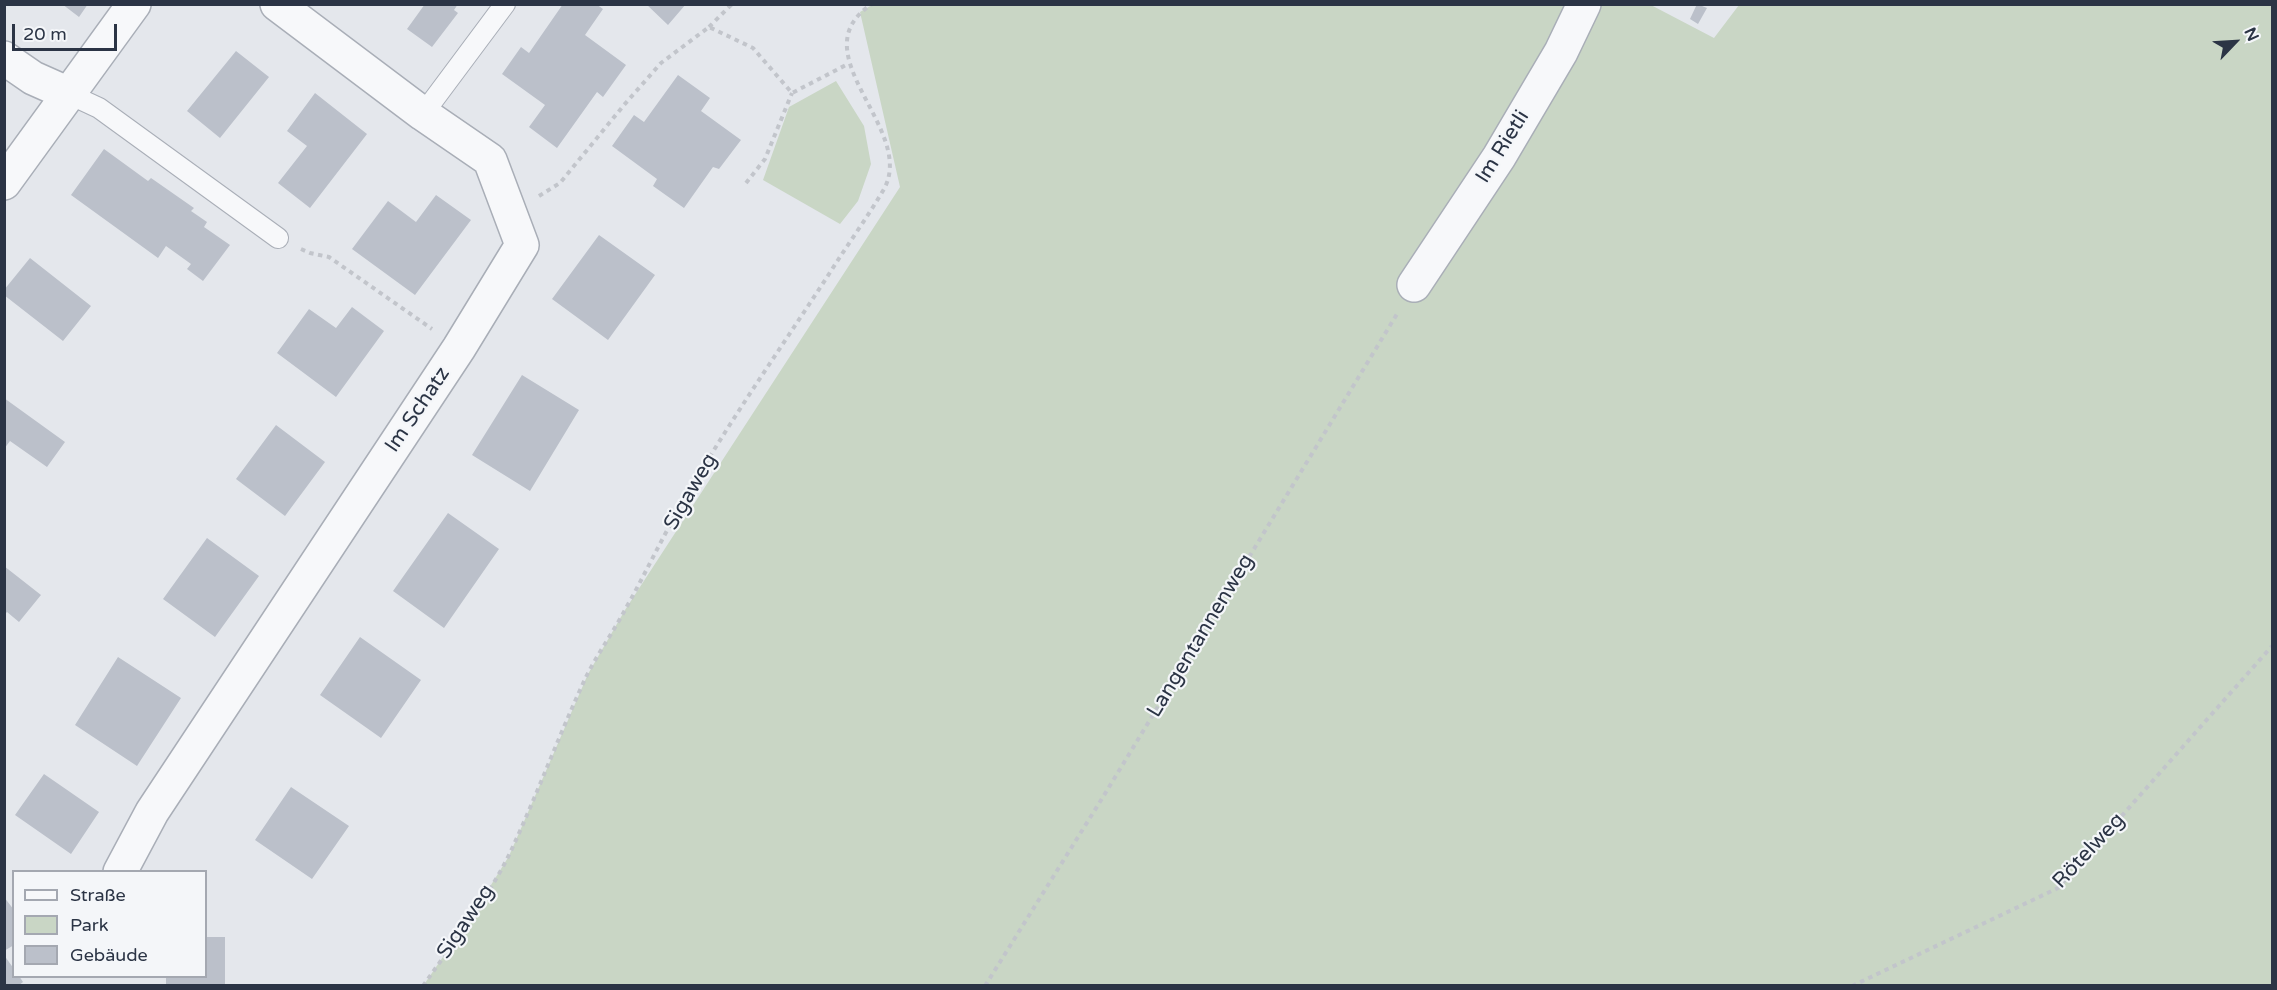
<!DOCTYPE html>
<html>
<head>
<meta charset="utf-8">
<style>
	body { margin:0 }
	#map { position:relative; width:2277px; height:990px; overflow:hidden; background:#e4e7ec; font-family:"Varela Round",sans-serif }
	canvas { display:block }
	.frame { position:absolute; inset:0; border:6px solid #2b3445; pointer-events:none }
	.legend { position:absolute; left:12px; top:870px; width:195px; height:108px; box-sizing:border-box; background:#f4f6f9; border:2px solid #a4a8b1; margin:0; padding:8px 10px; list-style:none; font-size:18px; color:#2b3445 }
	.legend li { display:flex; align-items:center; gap:12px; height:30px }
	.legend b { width:30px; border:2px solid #a4a8b1 }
	.north { position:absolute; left:2205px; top:12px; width:60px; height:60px; -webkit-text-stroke:4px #f4f6f9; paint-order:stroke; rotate:65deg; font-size:16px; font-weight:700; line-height:24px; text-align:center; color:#2b3445 }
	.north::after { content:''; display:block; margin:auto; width:21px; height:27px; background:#2b3445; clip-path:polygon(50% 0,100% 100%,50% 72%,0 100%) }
	.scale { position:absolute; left:12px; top:24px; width:105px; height:27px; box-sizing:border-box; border:3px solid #2b3445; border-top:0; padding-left:8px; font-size:18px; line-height:21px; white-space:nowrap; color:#2b3445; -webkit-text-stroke:4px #f4f6f9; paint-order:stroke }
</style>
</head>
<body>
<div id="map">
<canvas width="2277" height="990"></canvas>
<div class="frame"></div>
<ul class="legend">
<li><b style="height:8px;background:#f7f8fa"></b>Straße</li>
<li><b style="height:16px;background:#c9d6c5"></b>Park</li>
<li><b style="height:16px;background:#bbc0ca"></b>Gebäude</li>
</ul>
<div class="north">N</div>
<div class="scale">20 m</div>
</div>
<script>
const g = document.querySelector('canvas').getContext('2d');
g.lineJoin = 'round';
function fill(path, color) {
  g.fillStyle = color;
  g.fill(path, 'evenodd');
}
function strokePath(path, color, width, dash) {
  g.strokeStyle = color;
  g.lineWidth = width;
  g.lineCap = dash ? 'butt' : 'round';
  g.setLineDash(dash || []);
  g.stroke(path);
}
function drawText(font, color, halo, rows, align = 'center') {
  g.font = font + ' "Varela Round",sans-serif';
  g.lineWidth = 4.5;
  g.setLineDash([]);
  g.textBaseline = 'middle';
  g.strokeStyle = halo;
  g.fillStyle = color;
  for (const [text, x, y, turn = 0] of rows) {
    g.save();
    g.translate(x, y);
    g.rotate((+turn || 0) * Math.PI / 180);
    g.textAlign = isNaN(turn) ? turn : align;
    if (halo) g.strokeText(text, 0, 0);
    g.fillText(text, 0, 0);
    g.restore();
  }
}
const green = new Path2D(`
	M 1649,4 L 1714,38 L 1739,5 L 2272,5 L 2272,985 L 423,986 L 478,906 L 509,856 L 588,674 L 625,610 L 900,187 L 860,12 L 872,5 Z
	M 836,81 L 864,126 L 871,164 L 858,201 L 840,224 L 763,180 L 789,107 Z`);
const building = new Path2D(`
	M 62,4 L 88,4 L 79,17 Z
	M 425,4 L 458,4 L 454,10 L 458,13 L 432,47 L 407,29 Z
	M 563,4 L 596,4 L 603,9 L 585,35 L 626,65 L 603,97 L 597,92 L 557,148 L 529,127 L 545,105 L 502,74 L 521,47 L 529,53 Z
	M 646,4 L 686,4 L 668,25 Z
	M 1697,4 L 1707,8 L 1698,24 L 1690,19 Z
	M 236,51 L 269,77 L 220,138 L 187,111 Z
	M 678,75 L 710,98 L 701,111 L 741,140 L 719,169 L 713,167 L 684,208 L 653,186 L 657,179 L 612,146 L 634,115 L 644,122 Z
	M 315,93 L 367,134 L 310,208 L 278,183 L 307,146 L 287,131 Z
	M 104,149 L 148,181 L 151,178 L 194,208 L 191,211 L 207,222 L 204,227 L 230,245 L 203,281 L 187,269 L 191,264 L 166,246 L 158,258 L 71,195 Z
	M 436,195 L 471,220 L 415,295 L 352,249 L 388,201 L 416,222 Z
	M 599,235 L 655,275 L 608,340 L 552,299 Z
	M 30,258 L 91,306 L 63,341 L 4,295 L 4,290 Z
	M 352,307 L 384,331 L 336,397 L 277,353 L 309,309 L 336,328 Z
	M 522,375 L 579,410 L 530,491 L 472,455 Z
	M 4,398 L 65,442 L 47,467 L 10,441 L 4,449 Z
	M 276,425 L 325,462 L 285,516 L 236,479 Z
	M 448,513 L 499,549 L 444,628 L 393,591 Z
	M 207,538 L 259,576 L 215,637 L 163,599 Z
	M 4,566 L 41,595 L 19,622 L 7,612 L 4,615 Z
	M 360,637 L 421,680 L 381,738 L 320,695 Z
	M 118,657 L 181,698 L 137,766 L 75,725 Z
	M 44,774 L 99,812 L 71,854 L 15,815 Z
	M 291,787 L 349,826 L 312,879 L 255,840 Z
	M 4,897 L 14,910 L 14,945 L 4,951 Z
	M 206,937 L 225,937 L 225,986 L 166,986 L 166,976 L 206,976 Z
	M 4,955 L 14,969 L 14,976 L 19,976 L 23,982 L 18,986 L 4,986 Z`);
const path = new Path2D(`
	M 709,27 L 732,4
	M 746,183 L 765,159 L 792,93
	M 539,196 L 560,183 L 624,105 L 661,63 L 709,27 L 753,48 L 792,93 L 848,64
	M 301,249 L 310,253 L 329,257 L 432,329
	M 423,986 C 453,943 487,900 510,853 C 537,795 559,735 586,677 C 598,653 614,631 626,608 C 643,578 657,548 674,518 C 723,429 783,346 838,260 C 853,237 870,213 884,189 C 917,129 797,53 872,4
	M 985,986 L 1103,797 L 1397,314
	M 1852,986 L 2058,888 L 2272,646`);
const lane = new Path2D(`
	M 69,94 L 99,108 L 278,238
	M 423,114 L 505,4`);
const street = new Path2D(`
	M 4,58 L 33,78 L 69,94
	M 4,183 L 134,4
	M 1414,285 L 1499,157 L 1561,52 L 1584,4
	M 120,872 L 152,812 L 459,348 L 522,245 L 490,160 L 423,114 L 277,4`);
const streetNames = [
	["Im Rietli",1503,147,-58],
	["Im Schatz",418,410,-56],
	["Sigaweg",691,492,-60],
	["Langentannenweg",1201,636,-59],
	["Rötelweg",2089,851,-47],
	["Sigaweg",466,922,-56]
];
fill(green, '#c9d6c5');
fill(building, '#bbc0ca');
strokePath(lane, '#a9aeb7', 22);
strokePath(street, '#a9aeb7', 36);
strokePath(path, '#c2c5cb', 4, [4.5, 4.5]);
strokePath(lane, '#f7f8fa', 20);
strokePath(street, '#f7f8fa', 33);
drawText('21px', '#2b3445', '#f4f6f9', streetNames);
</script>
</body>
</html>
